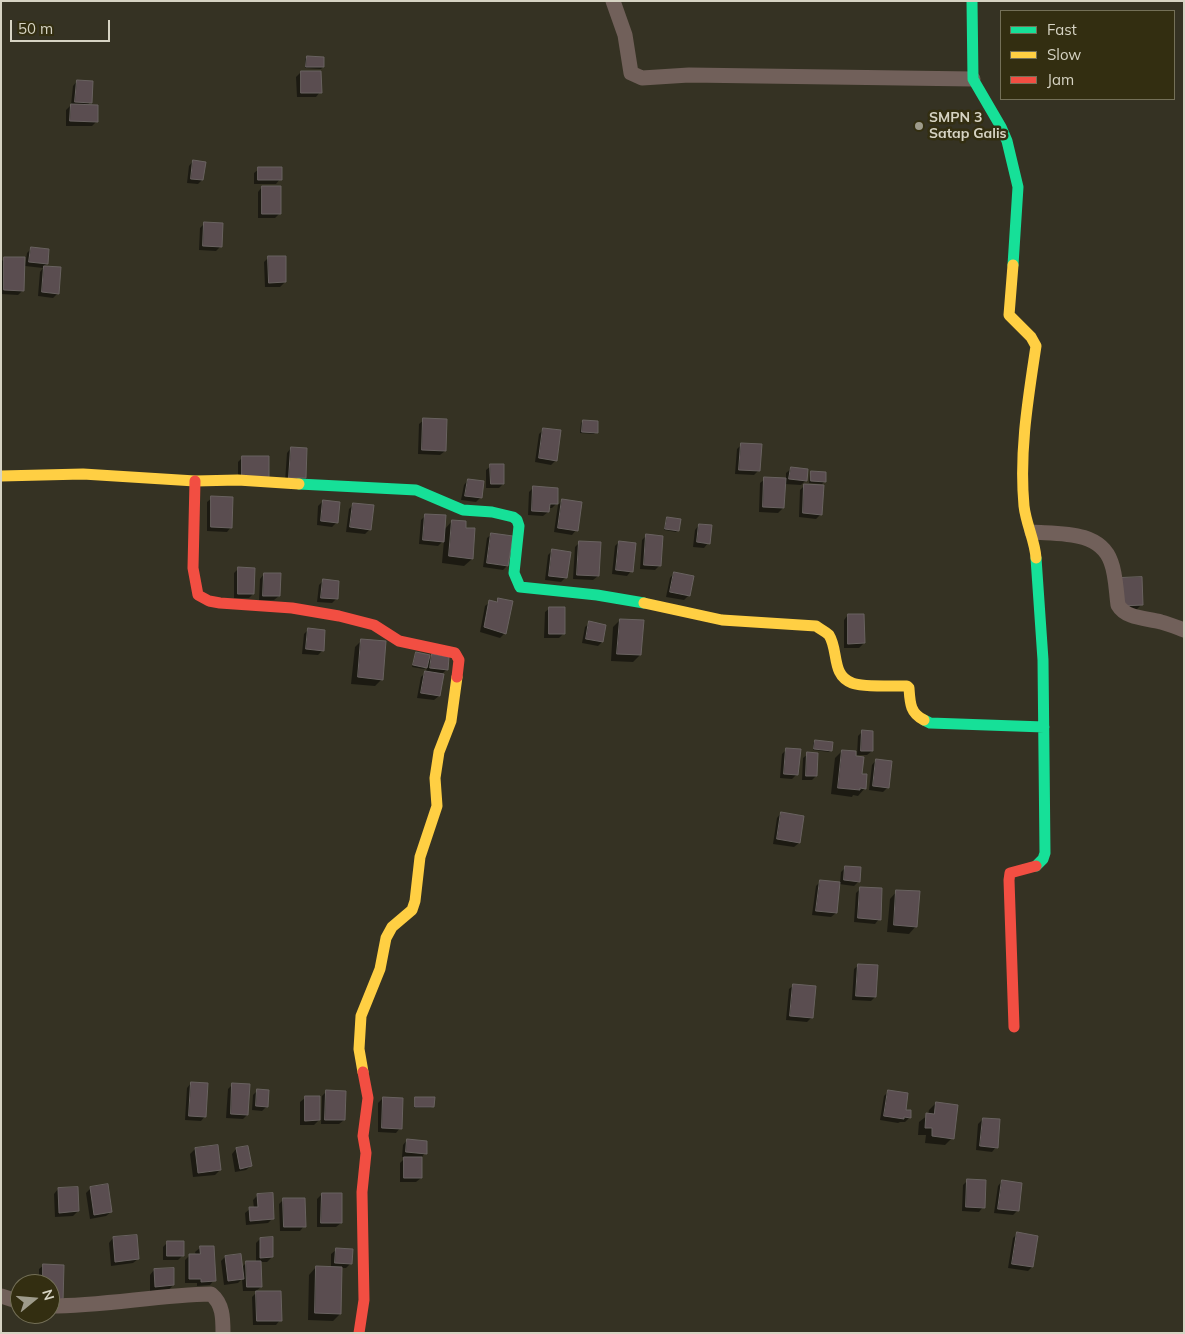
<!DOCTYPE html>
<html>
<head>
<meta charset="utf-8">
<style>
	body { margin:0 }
	#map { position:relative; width:1185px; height:1334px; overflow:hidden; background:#353223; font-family:Mulish,sans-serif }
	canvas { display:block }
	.frame { position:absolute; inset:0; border:2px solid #d6d3c3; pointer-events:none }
	.legend { position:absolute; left:1000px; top:10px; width:175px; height:90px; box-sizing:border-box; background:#332e11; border:1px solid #747058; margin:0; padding:6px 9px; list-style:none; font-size:15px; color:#d6d3c3 }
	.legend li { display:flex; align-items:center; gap:10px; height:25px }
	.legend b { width:25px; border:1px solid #747058 }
	.north { position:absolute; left:10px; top:1274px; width:50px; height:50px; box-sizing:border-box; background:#332e11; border:1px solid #747058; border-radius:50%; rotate:73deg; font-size:14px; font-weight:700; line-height:20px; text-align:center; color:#d6d3c3 }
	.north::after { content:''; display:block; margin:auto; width:18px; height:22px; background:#9e9b8b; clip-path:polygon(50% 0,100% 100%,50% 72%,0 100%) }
	.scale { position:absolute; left:10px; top:20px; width:100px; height:22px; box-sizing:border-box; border:2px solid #d6d3c3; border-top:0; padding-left:6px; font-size:15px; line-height:18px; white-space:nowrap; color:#d6d3c3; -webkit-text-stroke:4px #332e11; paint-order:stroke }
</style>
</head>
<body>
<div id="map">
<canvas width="1185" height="1334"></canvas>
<div class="frame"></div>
<ul class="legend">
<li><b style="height:6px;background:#16e098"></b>Fast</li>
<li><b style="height:6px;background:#ffcf43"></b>Slow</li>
<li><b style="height:6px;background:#f24e42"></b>Jam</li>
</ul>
<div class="north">N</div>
<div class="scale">50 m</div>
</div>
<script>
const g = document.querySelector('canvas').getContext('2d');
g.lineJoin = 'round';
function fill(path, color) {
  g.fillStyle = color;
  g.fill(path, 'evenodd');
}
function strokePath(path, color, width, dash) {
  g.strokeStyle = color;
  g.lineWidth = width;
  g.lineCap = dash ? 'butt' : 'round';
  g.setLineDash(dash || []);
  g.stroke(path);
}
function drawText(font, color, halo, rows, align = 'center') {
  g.font = font + ' Mulish,sans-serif';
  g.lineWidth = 5;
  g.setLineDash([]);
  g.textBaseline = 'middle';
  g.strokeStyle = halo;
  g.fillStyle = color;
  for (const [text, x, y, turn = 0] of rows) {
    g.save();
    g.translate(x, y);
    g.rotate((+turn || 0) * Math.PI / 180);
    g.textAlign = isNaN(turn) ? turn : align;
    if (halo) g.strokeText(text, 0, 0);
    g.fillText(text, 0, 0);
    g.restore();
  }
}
const shadow = new Path2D(`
	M 307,57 L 323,67 L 321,69 L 305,68 L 305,59 Z
	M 301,72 L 320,92 L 316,97 L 297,97 L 296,77 Z
	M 77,81 L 90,102 L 87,106 L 97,121 L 92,126 L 66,126 L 66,110 L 71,105 L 73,86 Z
	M 193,161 L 202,180 L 198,184 L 187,183 L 189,166 Z
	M 259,169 L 280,179 L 276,184 L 254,184 L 254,173 Z
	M 262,187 L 280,213 L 275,218 L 258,218 L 258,192 Z
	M 205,223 L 220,247 L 216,251 L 199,250 L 200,228 Z
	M 31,249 L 47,263 L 43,267 L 60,268 L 58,293 L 53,298 L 38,296 L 40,272 L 43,268 L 25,266 L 27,253 Z
	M 269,257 L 285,282 L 280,287 L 265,287 L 264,262 Z
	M 5,258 L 23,290 L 18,295 L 1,294 L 1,262 Z
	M 424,420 L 445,451 L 440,455 L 418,454 L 419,424 Z
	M 583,421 L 596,432 L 594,434 L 580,433 L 581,423 Z
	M 544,429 L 556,460 L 551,465 L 535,462 L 539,434 Z
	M 742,444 L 758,471 L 754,475 L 735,474 L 737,449 Z
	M 291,448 L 306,449 L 285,482 L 287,453 Z
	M 268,457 L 238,482 L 238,462 L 242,458 Z
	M 491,466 L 503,484 L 499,488 L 486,488 L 486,470 Z
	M 791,469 L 806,480 L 801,485 L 784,484 L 783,508 L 778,513 L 759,512 L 760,483 L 765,479 L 786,480 L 786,473 Z
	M 812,472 L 824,482 L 822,484 L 809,483 L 810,474 Z
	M 468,480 L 480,498 L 476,502 L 461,500 L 464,485 Z
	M 805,485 L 821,514 L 816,519 L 799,517 L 800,490 Z
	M 534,487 L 556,504 L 552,508 L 548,508 L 548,512 L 543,516 L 528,515 L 529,492 Z
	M 212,498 L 231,527 L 227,532 L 207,531 L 207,502 Z
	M 563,500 L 576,530 L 572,535 L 554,532 L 558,505 Z
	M 323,501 L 337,522 L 332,527 L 317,525 L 318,506 Z
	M 354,504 L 370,529 L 365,534 L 346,532 L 349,509 Z
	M 426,515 L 444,530 L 452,521 L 472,559 L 464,566 L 442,563 L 444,540 L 438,546 L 419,544 L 421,520 Z
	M 667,518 L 678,530 L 676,532 L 664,530 L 666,520 Z
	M 699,525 L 708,543 L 704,548 L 693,547 L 695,530 Z
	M 492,534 L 507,566 L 503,570 L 483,567 L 487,538 Z
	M 647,535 L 659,566 L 655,570 L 640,569 L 642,540 Z
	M 580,542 L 598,576 L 593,580 L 573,579 L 575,547 Z
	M 619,542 L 631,571 L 627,576 L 612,574 L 615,546 Z
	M 553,550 L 566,577 L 561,582 L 545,580 L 548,555 Z
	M 239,568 L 253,594 L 249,598 L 234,598 L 234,573 Z
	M 674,573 L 689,595 L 684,600 L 666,597 L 670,578 Z
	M 264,574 L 279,596 L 274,600 L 259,600 L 260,579 Z
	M 323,581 L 337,598 L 332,603 L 317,602 L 319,585 Z
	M 1116,584 L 1142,604 L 1137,609 L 1117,610 Z
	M 498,599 L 511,602 L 504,634 L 500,638 L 480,632 L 485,606 L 490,602 L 495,603 Z
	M 550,608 L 564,633 L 559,638 L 544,638 L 545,612 Z
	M 848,615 L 864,643 L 859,648 L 844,648 L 844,620 Z
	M 620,620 L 640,655 L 633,662 L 611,661 L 613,627 Z
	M 590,623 L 602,642 L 598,646 L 582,643 L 585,627 Z
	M 308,630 L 322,651 L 318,655 L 302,654 L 304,634 Z
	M 362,640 L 382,679 L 375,686 L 351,684 L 355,647 Z
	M 417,653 L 427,661 L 432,656 L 446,670 L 443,673 L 439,696 L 434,700 L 417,698 L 421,677 L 426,672 L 427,666 L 424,669 L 412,667 Z
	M 862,732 L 872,751 L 867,755 L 857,755 L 858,736 Z
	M 815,741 L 831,750 L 829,752 L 813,750 L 813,743 Z
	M 787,749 L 797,774 L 792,779 L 780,778 L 782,754 Z
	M 842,751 L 861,775 L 865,788 L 858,796 L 853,795 L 852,797 L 831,794 L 835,758 Z
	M 808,754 L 816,776 L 812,780 L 802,780 L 803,758 Z
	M 876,760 L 888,787 L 883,792 L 869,790 L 872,765 Z
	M 781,813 L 799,843 L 794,847 L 773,844 L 777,818 Z
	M 846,867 L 859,881 L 854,886 L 839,884 L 836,913 L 831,917 L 812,915 L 816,886 L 821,881 L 840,884 L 841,872 Z
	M 861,888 L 879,919 L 875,924 L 854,922 L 856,893 Z
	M 897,891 L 916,926 L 909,934 L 887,932 L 890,899 Z
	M 859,965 L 875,997 L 871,1001 L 852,1000 L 854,969 Z
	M 794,985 L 812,1017 L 807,1022 L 786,1020 L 789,989 Z
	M 191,1083 L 205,1116 L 201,1121 L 185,1120 L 187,1088 Z
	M 233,1084 L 247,1115 L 243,1119 L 226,1118 L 228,1089 Z
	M 257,1091 L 267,1106 L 262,1111 L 252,1110 L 253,1095 Z
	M 326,1092 L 344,1120 L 339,1124 L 321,1124 L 322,1096 Z
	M 888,1092 L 910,1117 L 905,1122 L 900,1122 L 898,1123 L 880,1120 L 884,1096 Z
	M 305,1098 L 319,1120 L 314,1125 L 300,1125 L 300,1102 Z
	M 383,1098 L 400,1128 L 396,1133 L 378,1132 L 378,1103 Z
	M 416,1098 L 433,1106 L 431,1108 L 414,1108 L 414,1100 Z
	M 936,1103 L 952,1138 L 945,1145 L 925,1143 L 926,1135 L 918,1135 L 919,1122 L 928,1115 L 929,1110 Z
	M 983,1119 L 996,1147 L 992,1152 L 976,1150 L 978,1124 Z
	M 407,1140 L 425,1153 L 421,1158 L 421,1178 L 416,1182 L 400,1182 L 400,1163 L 406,1157 L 402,1157 L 403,1145 Z
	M 217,1146 L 220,1170 L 215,1175 L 193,1177 L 190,1154 L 195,1149 Z
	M 236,1149 L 251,1166 L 246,1170 L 235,1172 L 232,1154 Z
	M 968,1180 L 983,1207 L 979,1212 L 962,1211 L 963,1185 Z
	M 1002,1181 L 1018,1210 L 1013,1215 L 994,1213 L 998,1186 Z
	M 91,1188 L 111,1212 L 106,1216 L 90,1219 L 86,1193 Z
	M 58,1189 L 78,1211 L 73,1216 L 55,1217 L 54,1194 Z
	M 322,1194 L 341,1223 L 336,1227 L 317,1227 L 317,1199 Z
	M 258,1195 L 273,1218 L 268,1223 L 246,1225 L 245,1213 L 250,1209 L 254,1208 L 253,1200 Z
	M 284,1199 L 304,1226 L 300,1231 L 280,1231 L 279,1204 Z
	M 1018,1233 L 1032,1267 L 1028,1271 L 1008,1268 L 1013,1238 Z
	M 113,1238 L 138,1259 L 133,1263 L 111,1266 L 109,1243 Z
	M 260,1239 L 272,1257 L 267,1262 L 260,1262 L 261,1287 L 256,1291 L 243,1291 L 242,1279 L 238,1283 L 224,1285 L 221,1261 L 225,1257 L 241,1268 L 247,1262 L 256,1262 L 256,1243 Z
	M 167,1243 L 183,1255 L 178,1260 L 163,1260 L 163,1247 Z
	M 200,1248 L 214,1280 L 210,1285 L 197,1286 L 197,1283 L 185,1283 L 185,1260 L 190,1255 L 196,1255 L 195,1252 Z
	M 336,1250 L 351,1263 L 346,1268 L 341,1268 L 340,1314 L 333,1321 L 308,1320 L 309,1275 L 316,1267 L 331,1268 L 331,1254 Z
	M 44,1265 L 63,1266 L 50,1284 L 39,1284 L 39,1269 Z
	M 154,1270 L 173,1285 L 169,1290 L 150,1291 L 150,1275 Z
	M 256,1293 L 280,1320 L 276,1325 L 253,1325 L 252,1297 Z`);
const building = new Path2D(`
	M 307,56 L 324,57 L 324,67 L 306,67 Z
	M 301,71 L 321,71 L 322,93 L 301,93 Z
	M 77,80 L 93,81 L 92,103 L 75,102 Z
	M 71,104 L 98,105 L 98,122 L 70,121 Z
	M 193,160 L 206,162 L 203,180 L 191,179 Z
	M 258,167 L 282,167 L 282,180 L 258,180 Z
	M 262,186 L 281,186 L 281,214 L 262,214 Z
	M 204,222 L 223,223 L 222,247 L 203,246 Z
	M 31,247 L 49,249 L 48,264 L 29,262 Z
	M 268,256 L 286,256 L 286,282 L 269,283 Z
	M 4,257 L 25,257 L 24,291 L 4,290 Z
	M 44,266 L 61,267 L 59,294 L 42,292 Z
	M 423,418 L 447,419 L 446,451 L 422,450 Z
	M 583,420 L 598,421 L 598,433 L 582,432 Z
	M 543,428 L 561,430 L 557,461 L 539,458 Z
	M 741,443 L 762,444 L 760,471 L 739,470 Z
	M 291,447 L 307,448 L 306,478 L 289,478 Z
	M 242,456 L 269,456 L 269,477 L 242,478 Z
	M 490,464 L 504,464 L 504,484 L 491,484 Z
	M 791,467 L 808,469 L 807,481 L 789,479 Z
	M 811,471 L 826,472 L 826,482 L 811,481 Z
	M 764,477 L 786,478 L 784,508 L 763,507 Z
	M 468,479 L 484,481 L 482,498 L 465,496 Z
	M 804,484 L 824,485 L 822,515 L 803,513 Z
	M 533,486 L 558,488 L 558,504 L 550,504 L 549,512 L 532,511 Z
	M 211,496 L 233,497 L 232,528 L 211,527 Z
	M 562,499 L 582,502 L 578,531 L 558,528 Z
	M 323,500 L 340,502 L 338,523 L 321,521 Z
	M 353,503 L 374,505 L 371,530 L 350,527 Z
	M 425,514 L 446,515 L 444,542 L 423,540 Z
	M 667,517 L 681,519 L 679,531 L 665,529 Z
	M 452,520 L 466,521 L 466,528 L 475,528 L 473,559 L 449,556 Z
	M 699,524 L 712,525 L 710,544 L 697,542 Z
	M 491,533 L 513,536 L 508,566 L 487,563 Z
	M 646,534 L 663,536 L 661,566 L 644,565 Z
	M 579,541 L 601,542 L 599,576 L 577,575 Z
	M 619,541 L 636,543 L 633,572 L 616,570 Z
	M 552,549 L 571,552 L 567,578 L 549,576 Z
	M 238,567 L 255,568 L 254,594 L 238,594 Z
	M 674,572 L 694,576 L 690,596 L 670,592 Z
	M 264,573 L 281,573 L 280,596 L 263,596 Z
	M 1142,577 L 1143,605 L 1121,606 L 1120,578 Z
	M 323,579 L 339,581 L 338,599 L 321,598 Z
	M 498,598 L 513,601 L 506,634 L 484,627 L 489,600 L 497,602 Z
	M 549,607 L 565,607 L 565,634 L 549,634 Z
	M 848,614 L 864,614 L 865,643 L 848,644 Z
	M 620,619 L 644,620 L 641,655 L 617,654 Z
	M 589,621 L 606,625 L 603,642 L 586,639 Z
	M 308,628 L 325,630 L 324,651 L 306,649 Z
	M 361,639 L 386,641 L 383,680 L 358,677 Z
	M 416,652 L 430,655 L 427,668 L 413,665 Z
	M 432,654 L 449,657 L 448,670 L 430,668 Z
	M 425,671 L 444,674 L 440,696 L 421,693 Z
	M 862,730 L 873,731 L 873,751 L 861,751 Z
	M 815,740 L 833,742 L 832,751 L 814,749 Z
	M 786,748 L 801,749 L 798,775 L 784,774 Z
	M 842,750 L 856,751 L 856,756 L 864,757 L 862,774 L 867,774 L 866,789 L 860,788 L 860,790 L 838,788 Z
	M 807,752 L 818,753 L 817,776 L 806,776 Z
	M 876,759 L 892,761 L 889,788 L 873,786 Z
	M 781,812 L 804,816 L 800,843 L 777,839 Z
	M 845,866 L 861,867 L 860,882 L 844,880 Z
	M 820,880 L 840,882 L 837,913 L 816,911 Z
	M 860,887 L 882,888 L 881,920 L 858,918 Z
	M 896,890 L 920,891 L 917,927 L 894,925 Z
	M 858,964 L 878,965 L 876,997 L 856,996 Z
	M 793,984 L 816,986 L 813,1018 L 790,1016 Z
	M 191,1082 L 208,1083 L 206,1117 L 189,1116 Z
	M 232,1083 L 250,1084 L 248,1115 L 231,1114 Z
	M 257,1089 L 269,1090 L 268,1107 L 256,1106 Z
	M 326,1090 L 346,1091 L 345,1120 L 325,1120 Z
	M 888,1090 L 908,1093 L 906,1110 L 911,1110 L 911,1118 L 904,1117 L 904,1119 L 884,1116 Z
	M 305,1096 L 320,1096 L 320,1120 L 305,1121 Z
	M 383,1097 L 403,1098 L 402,1129 L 382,1128 Z
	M 415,1097 L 435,1097 L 434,1107 L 415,1107 Z
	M 936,1102 L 958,1105 L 954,1139 L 932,1136 L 932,1128 L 925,1128 L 926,1113 L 934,1114 Z
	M 983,1118 L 1000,1119 L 998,1148 L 980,1146 Z
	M 407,1139 L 427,1141 L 427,1154 L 406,1152 Z
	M 218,1145 L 221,1170 L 198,1173 L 195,1148 Z
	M 248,1146 L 252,1166 L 240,1169 L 236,1148 Z
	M 404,1157 L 422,1157 L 422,1178 L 404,1178 Z
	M 967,1179 L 986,1180 L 985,1208 L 966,1207 Z
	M 1002,1180 L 1022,1183 L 1019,1211 L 998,1209 Z
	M 108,1184 L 112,1212 L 94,1215 L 90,1187 Z
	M 78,1187 L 79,1211 L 59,1213 L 58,1188 Z
	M 273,1193 L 274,1219 L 250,1221 L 249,1207 L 258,1207 L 257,1194 Z
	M 322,1193 L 342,1193 L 342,1223 L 321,1223 Z
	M 283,1198 L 305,1198 L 306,1227 L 284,1227 Z
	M 1017,1232 L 1038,1236 L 1033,1267 L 1012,1264 Z
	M 137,1235 L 139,1259 L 115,1262 L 113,1237 Z
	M 273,1237 L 273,1257 L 260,1258 L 260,1238 Z
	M 167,1241 L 184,1241 L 184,1256 L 167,1256 Z
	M 200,1246 L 214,1246 L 216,1281 L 201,1282 L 201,1279 L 189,1279 L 189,1254 L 200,1254 Z
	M 336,1248 L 353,1249 L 352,1264 L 335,1263 Z
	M 241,1254 L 244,1279 L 228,1281 L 225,1256 Z
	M 246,1261 L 261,1261 L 262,1287 L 247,1287 Z
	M 43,1264 L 64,1265 L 63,1302 L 50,1301 L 50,1284 L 43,1284 Z
	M 316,1266 L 342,1267 L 341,1314 L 315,1313 Z
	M 174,1268 L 174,1285 L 155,1287 L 154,1269 Z
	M 256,1291 L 281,1291 L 282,1321 L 257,1321 Z`);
const street = new Path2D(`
	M 613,1 L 625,35 L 631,73 L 642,78 L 689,75 L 973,79
	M 1032,532 C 1058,534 1100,530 1111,562 C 1116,575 1116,591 1118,605 C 1126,619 1147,618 1161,622 C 1169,624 1176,627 1184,630
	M 1,1296 L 20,1302
	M 50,1306 C 104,1306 157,1295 211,1294 C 223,1304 223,1318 223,1333`);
const fast = new Path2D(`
	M 972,1 L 973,79 L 1001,127 L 1007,141 L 1018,187 L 1013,265
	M 299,484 L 416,490 L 463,510 L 492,512 L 513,517 L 517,520 L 519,526 L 514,573 L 520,587 L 597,595 L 644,603
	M 924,720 L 930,723 L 1044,727
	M 1036,866 L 1043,859 L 1045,853 L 1043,660 L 1036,558`);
const slow = new Path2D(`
	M 1013,265 L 1009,315 L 1031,337 L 1036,346 C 1028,399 1019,452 1024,506 C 1026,524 1035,541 1036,558
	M 1,476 L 83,474 L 195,481 L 238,480 L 299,484
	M 644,603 L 722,620 L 816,626 C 820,629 825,631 829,635 C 839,651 831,675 852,683 C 860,687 896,686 907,686 L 909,688 C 910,703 910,713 924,720
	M 363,1072 L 359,1049 L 361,1016 L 380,969 L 386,938 L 392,927 L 412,910 L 415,901 L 420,857 L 437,806 L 435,778 L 439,752 L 451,721 L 457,677`);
const jam = new Path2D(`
	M 195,481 L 193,568 L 198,595 L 209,601 L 220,603 L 292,608 L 339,616 L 374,625 L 399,641 L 455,653 L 459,660 L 457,677
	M 1014,1027 L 1009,880 L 1010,873 L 1036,866
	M 359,1333 L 364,1300 L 362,1192 L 366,1153 L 363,1136 L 368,1098 L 363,1072`);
const markers = [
	[919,126,5,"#9e9b8b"]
];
const poiNames = [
	["SMPN 3",929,118],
	["Satap Galis",929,134]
];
fill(shadow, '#0007');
fill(building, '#5a4d50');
strokePath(building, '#696260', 1);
strokePath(street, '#71605a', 15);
strokePath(fast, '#16e098', 11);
strokePath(slow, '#ffcf43', 11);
strokePath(jam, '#f24e42', 11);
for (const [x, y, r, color] of markers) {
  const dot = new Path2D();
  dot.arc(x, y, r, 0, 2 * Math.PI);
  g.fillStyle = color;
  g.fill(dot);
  strokePath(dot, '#332e11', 2);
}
drawText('bold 14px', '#d6d3c3', '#332e11', poiNames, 'left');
</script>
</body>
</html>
